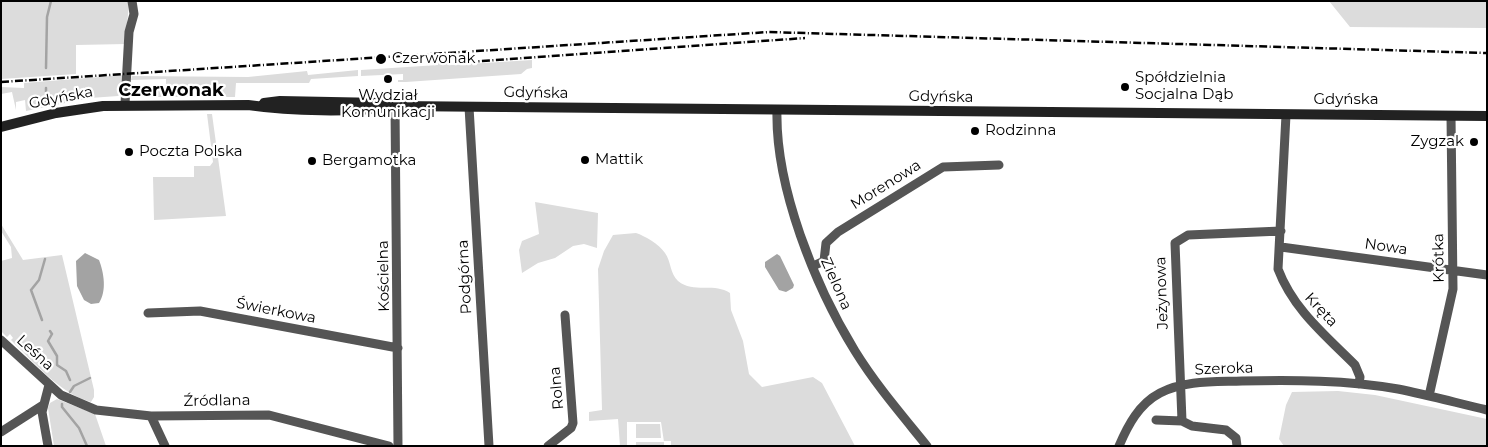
<!DOCTYPE html>
<html>
<head>
<meta charset="utf-8">
<style>
	body { margin:0 }
	#map { position:relative; width:1488px; height:447px; overflow:hidden; background:#fff; font-family:Montserrat,sans-serif }
	canvas { display:block }
	.frame { position:absolute; inset:0; border:2px solid #000; pointer-events:none }
</style>
</head>
<body>
<div id="map">
<canvas width="1488" height="447"></canvas>
<div class="frame"></div>
</div>
<script>
const g = document.querySelector('canvas').getContext('2d');
g.lineJoin = 'round';
function fill(path, color) {
  g.fillStyle = color;
  g.fill(path, 'evenodd');
}
function strokePath(path, color, width, dash) {
  g.strokeStyle = color;
  g.lineWidth = width;
  g.lineCap = dash ? 'butt' : 'round';
  g.setLineDash(dash || []);
  g.stroke(path);
}
function drawText(font, color, halo, rows, align = 'center') {
  g.font = font + ' Montserrat,sans-serif';
  g.lineWidth = 4.5;
  g.setLineDash([]);
  g.textBaseline = 'middle';
  g.strokeStyle = halo;
  g.fillStyle = color;
  for (const [text, x, y, turn = 0] of rows) {
    g.save();
    g.translate(x, y);
    g.rotate((+turn || 0) * Math.PI / 180);
    g.textAlign = isNaN(turn) ? turn : align;
    if (halo) g.strokeText(text, 0, 0);
    g.fillText(text, 0, 0);
    g.restore();
  }
}
const green = new Path2D(`
	M 1,1 L 128,1 C 130,16 124,29 126,44 L 76,45 L 76,74 L 1,79 Z
	M 1329,1 L 1487,1 L 1487,28 L 1350,27 Z
	M 532,60 L 532,68 L 527,69 L 521,74 L 406,82 L 398,82 L 398,80 L 403,80 L 403,74 L 361,76 L 361,70 L 438,65 L 438,61 L 445,61 L 452,65 Z
	M 358,70 L 358,76 L 311,79 L 309,83 L 236,83 L 235,97 L 144,97 L 130,93 L 131,86 L 166,85 L 166,79 L 131,80 L 132,76 L 248,77 L 307,71 L 308,75 Z
	M 125,75 L 122,92 L 118,96 L 90,98 L 26,111 L 25,100 L 16,102 L 16,110 L 12,92 L 1,94 L 1,87 L 24,88 L 24,83 Z
	M 207,114 L 212,114 L 226,216 L 154,220 L 153,177 L 194,177 L 194,166 L 210,166 L 213,162 Z
	M 535,202 L 598,213 L 597,248 L 584,244 L 573,246 L 555,258 L 538,263 L 522,273 L 519,250 L 522,241 L 539,234 Z
	M 1,224 L 23,260 L 62,255 L 94,390 L 94,397 L 91,402 C 59,393 35,363 11,340 L 13,338 L 10,334 L 7,337 L 1,331 L 1,261 L 12,258 L 11,247 L 1,231 Z
	M 636,233 C 645,236 659,244 665,253 C 671,261 670,274 678,281 C 694,294 713,282 730,293 L 731,310 L 743,341 L 749,374 L 762,387 L 813,377 L 822,383 L 855,446 L 671,446 L 671,441 L 664,441 L 664,446 L 636,446 L 636,442 L 664,442 L 661,422 L 627,422 L 627,446 L 620,446 L 618,419 L 589,421 L 589,412 L 602,410 L 598,269 L 604,251 L 613,235 Z
	M 1338,391 L 1375,395 L 1487,419 L 1487,446 L 1284,446 L 1279,439 L 1286,405 L 1292,392 Z
	M 57,399 L 95,414 L 106,446 L 54,446 L 48,408 L 50,403 Z
	M 636,424 L 660,424 L 661,438 L 636,438 Z`);
const water = new Path2D(`
	M 85,253 L 99,260 C 104,273 107,291 99,303 L 91,304 L 84,300 L 77,286 L 76,261 Z
	M 777,254 L 780,256 L 794,285 L 793,288 L 786,292 L 779,290 L 765,267 L 765,262 Z`);
const stream = new Path2D(`
	M 46,68 L 47,17 L 51,1
	M 46,88 L 46,106
	M 42,320 L 31,290 L 39,280 L 45,259
	M 50,331 L 52,334 L 48,341 L 57,356 L 57,365 L 66,371 L 70,380
	M 70,392 L 74,386 L 90,378
	M 62,404 L 62,407 L 79,428 L 87,446`);
const street = new Path2D(`
	M 125,104 L 129,32 L 134,14 L 132,1
	M 395,106 L 398,446
	M 469,107 L 489,446
	M 777,110 C 775,187 815,286 855,351 C 876,385 902,415 927,446
	M 1286,115 L 1278,269 C 1293,309 1325,335 1355,365 L 1360,377 L 1359,384
	M 1281,247 L 1487,275
	M 813,266 L 824,261 L 826,243 L 838,232 L 943,167 L 999,165
	M 148,313 L 200,311 L 398,348
	M 1,340 L 61,395 L 96,410 L 151,416 L 269,415 L 389,446
	M 1429,396 L 1453,289 L 1451,116
	M 151,416 L 165,446
	M 1156,420 L 1182,421 L 1192,426 L 1226,430 L 1236,438 L 1237,446
	M 1182,421 L 1175,243 L 1188,235 L 1281,231
	M 1,432 L 43,405
	M 48,446 L 42,412 L 49,385
	M 548,446 L 571,428 L 573,423 L 565,315
	M 1119,446 C 1128,425 1139,404 1160,393 C 1185,380 1215,382 1242,381 C 1294,380 1346,380 1398,389 C 1428,395 1457,403 1487,410`);
const secondary = new Path2D(`
	M 264,103 L 280,101 L 382,103
	M 1,127 L 56,113 L 103,106 L 248,105 C 291,111 352,113 395,106 L 1487,116`);
const rail = new Path2D(`
	M 454,63 L 805,38
	M 1,82 L 769,32 L 1487,53`);
const markers = [
	[381,59,6,"#000"],
	[388,79,5,"#000"],
	[1125,87,5,"#000"],
	[975,131,5,"#000"],
	[1474,142,5,"#000"],
	[129,152,5,"#000"],
	[585,160,5,"#000"],
	[312,161,5,"#000"]
];
const poiNames = [
	["Czerwonak",392,59],
	["Spółdzielnia",1135,78],
	["Socjalna Dąb",1135,95],
	["Wydział",388,96,"center"],
	["Komunikacji",388,113,"center"],
	["Rodzinna",985,131],
	["Zygzak",1464,142,"right"],
	["Poczta Polska",139,152],
	["Mattik",595,160],
	["Bergamotka",322,161]
];
const streetNames = [
	["Gdyńska",536,93,1],
	["Gdyńska",941,97,1],
	["Gdyńska",61,98,-11],
	["Gdyńska",1346,100],
	["Morenowa",886,185,-32],
	["Nowa",1386,247,8],
	["Krótka",1439,258,-91],
	["Kościelna",384,276,-91],
	["Podgórna",465,277,-93],
	["Zielona",836,284,66],
	["Jeżynowa",1162,293,-92],
	["Kręta",1321,310,47],
	["Świerkowa",276,311,11],
	["Leśna",35,353,43],
	["Szeroka",1224,369,-2],
	["Rolna",557,388,-95],
	["Źródlana",217,401,-1]
];
const quarterNames = [
	["Czerwonak",171,91]
];
fill(green, '#dcdcdc');
fill(water, '#a3a3a3');
strokePath(stream, '#a3a3a3', 2.5);
strokePath(street, '#555', 9);
strokePath(secondary, '#222', 10);
strokePath(rail, '#000', 2.5, [8, 2.5, 1, 2.5]);
for (const [x, y, r, color] of markers) {
  const dot = new Path2D();
  dot.arc(x, y, r, 0, 2 * Math.PI);
  g.fillStyle = color;
  g.fill(dot);
  strokePath(dot, '#fff', 2);
}
drawText('15px', '#000', '#fff', poiNames, 'left');
drawText('15px', '#000', '#fff', streetNames);
drawText('bold 18px', '#000', '#fff', quarterNames);
</script>
</body>
</html>
